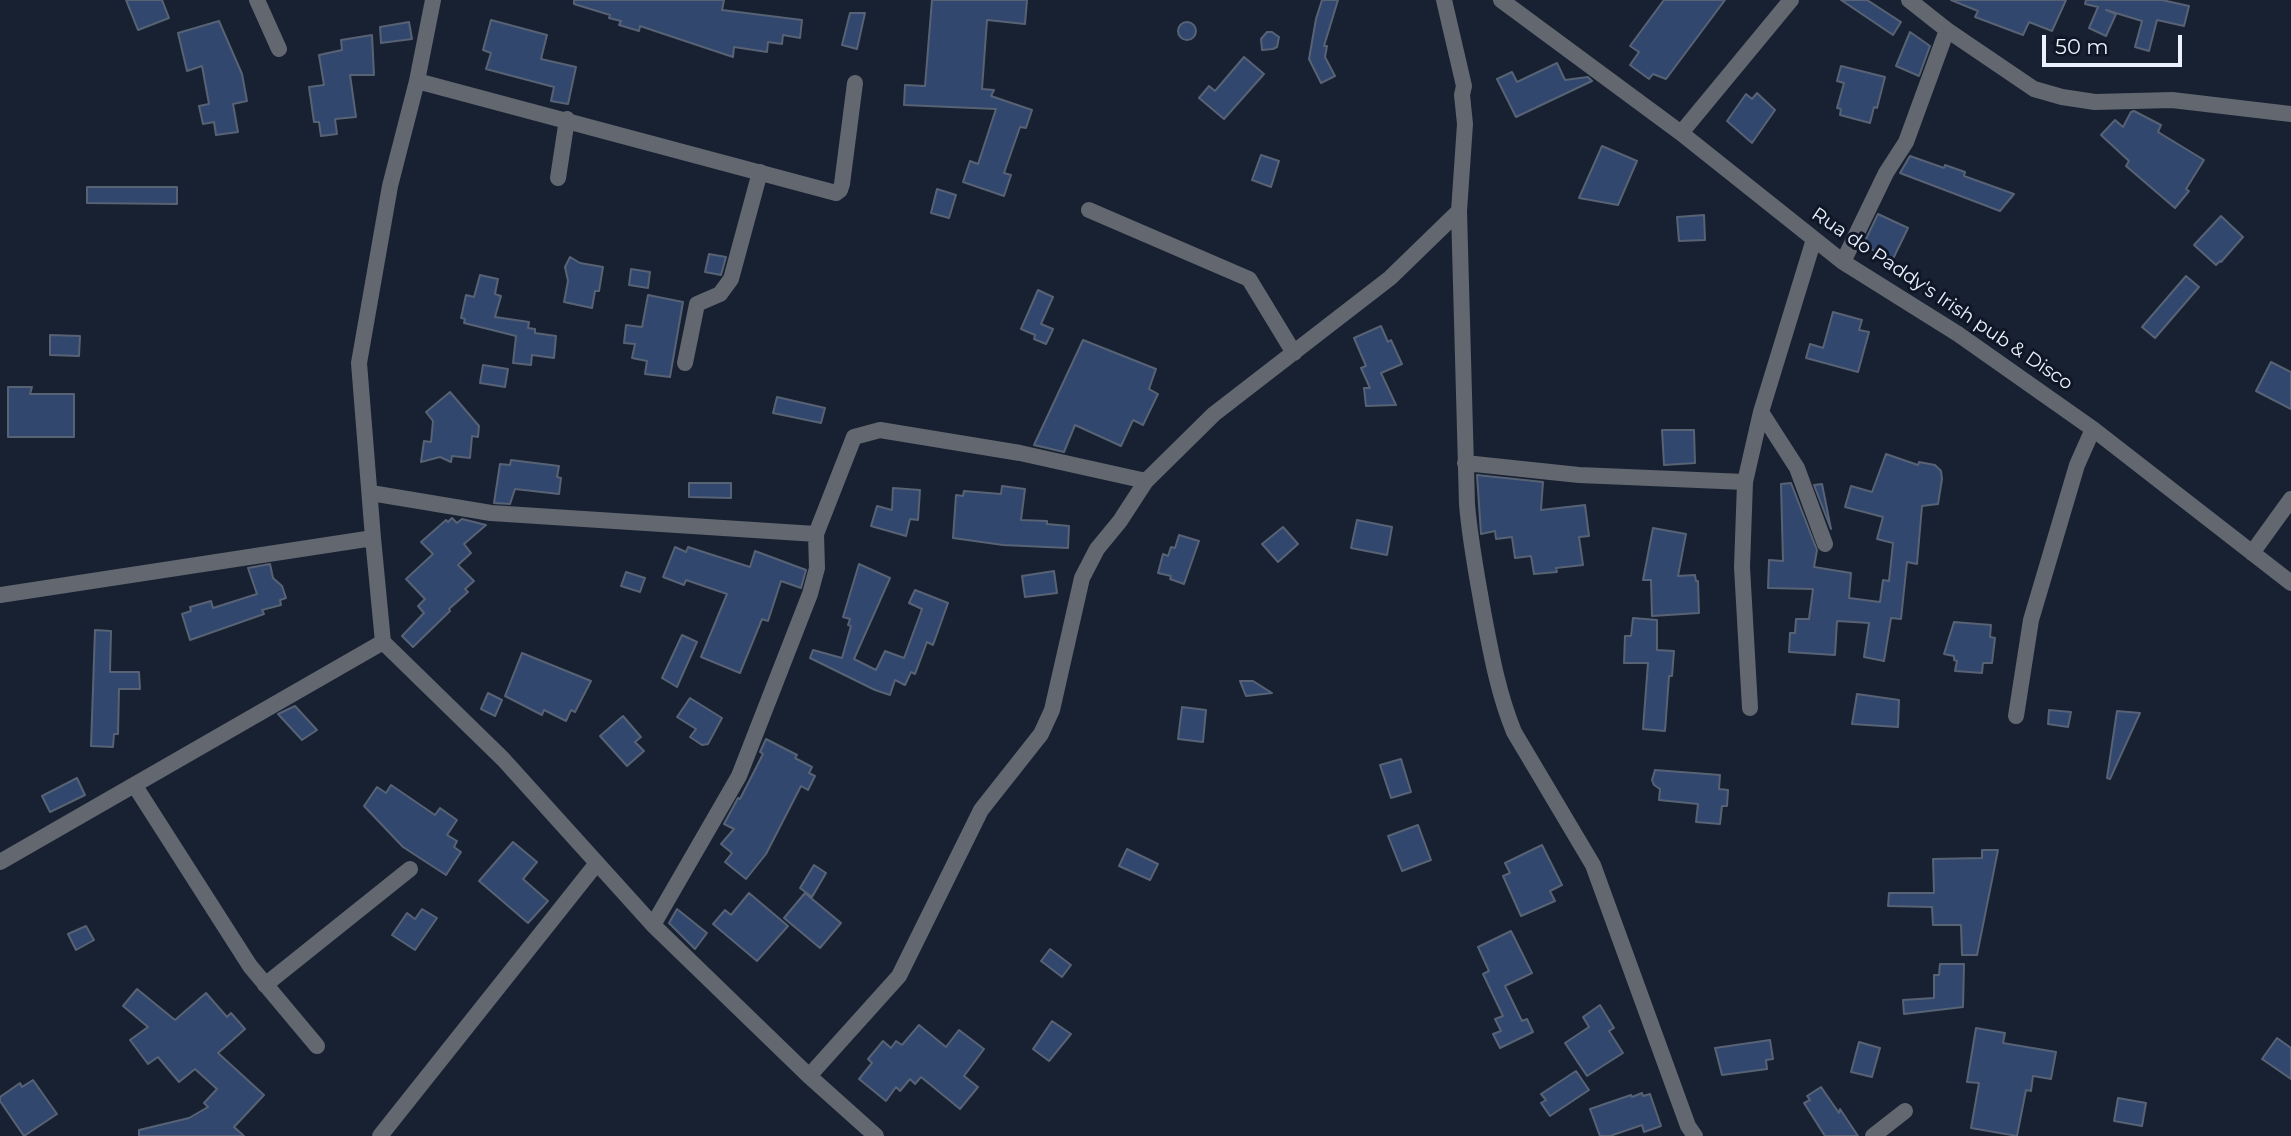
<!DOCTYPE html>
<html>
<head>
<meta charset="utf-8">
<style>
	body { margin:0 }
	#map { position:relative; width:2291px; height:1136px; overflow:hidden; background:#182131; font-family:Montserrat,sans-serif }
	canvas { display:block }
	.scale { position:absolute; left:2042px; top:35px; width:140px; height:32px; box-sizing:border-box; border:4px solid #ebf2fd; border-top:0; padding-left:9px; font-size:21px; line-height:24px; white-space:nowrap; color:#ebf2fd; -webkit-text-stroke:5px #0f1727; paint-order:stroke }
</style>
</head>
<body>
<div id="map">
<canvas width="2291" height="1136"></canvas>
<div class="scale">50 m</div>
</div>
<script>
const g = document.querySelector('canvas').getContext('2d');
g.lineJoin = 'round';
function fill(path, color) {
  g.fillStyle = color;
  g.fill(path, 'evenodd');
}
function strokePath(path, color, width, dash) {
  g.strokeStyle = color;
  g.lineWidth = width;
  g.lineCap = dash ? 'butt' : 'round';
  g.setLineDash(dash || []);
  g.stroke(path);
}
function drawText(font, color, halo, rows, align = 'center') {
  g.font = font + ' Montserrat,sans-serif';
  g.lineWidth = 6;
  g.setLineDash([]);
  g.textBaseline = 'middle';
  g.strokeStyle = halo;
  g.fillStyle = color;
  for (const [text, x, y, turn = 0] of rows) {
    g.save();
    g.translate(x, y);
    g.rotate((+turn || 0) * Math.PI / 180);
    g.textAlign = isNaN(turn) ? turn : align;
    if (halo) g.strokeText(text, 0, 0);
    g.fillText(text, 0, 0);
    g.restore();
  }
}
const building = new Path2D(`
	M 126,0 L 162,0 L 169,18 L 138,30 Z
	M 574,0 L 724,0 L 722,10 L 802,20 L 800,38 L 783,35 L 782,44 L 768,42 L 767,52 L 734,47 L 733,57 L 640,26 L 639,31 L 619,25 L 621,21 L 609,18 L 610,15 L 574,4 Z
	M 932,0 L 1027,0 L 1025,24 L 987,20 L 982,89 L 994,90 L 991,96 L 1032,110 L 1026,128 L 1020,127 L 1004,173 L 1011,175 L 1004,196 L 963,182 L 970,161 L 978,164 L 996,109 L 904,105 L 905,85 L 925,86 Z
	M 1322,0 L 1338,0 L 1324,46 L 1327,46 L 1325,57 L 1335,76 L 1321,83 L 1309,59 L 1316,19 Z
	M 1664,0 L 1725,0 L 1666,79 L 1653,74 L 1649,79 L 1630,65 L 1639,52 L 1630,46 Z
	M 1841,0 L 1867,0 L 1901,22 L 1893,35 Z
	M 1951,0 L 2066,0 L 2052,31 L 2029,22 L 2023,35 L 1975,17 L 1978,11 Z
	M 2086,0 L 2162,0 L 2189,6 L 2184,26 L 2157,20 L 2149,51 L 2135,47 L 2142,21 L 2106,10 L 2116,14 L 2106,36 L 2089,28 L 2098,7 L 2085,4 Z
	M 850,13 L 865,13 L 857,49 L 842,45 Z
	M 491,20 L 547,35 L 541,59 L 576,67 L 568,104 L 551,101 L 554,87 L 486,69 L 491,53 L 483,50 Z
	M 219,21 L 242,74 L 247,101 L 233,104 L 238,132 L 216,135 L 214,122 L 203,124 L 199,106 L 209,104 L 202,66 L 187,71 L 178,33 Z
	M 409,22 L 412,39 L 381,43 L 380,27 Z
	M1178 31a9 9 0 1 1 18 0a9 9 0 1 1-18 0Z
	M 1267,32 L 1272,32 L 1279,37 L 1277,47 L 1273,49 L 1262,50 L 1261,39 Z
	M 1910,32 L 1930,46 L 1919,76 L 1896,66 Z
	M 372,35 L 374,75 L 350,75 L 356,117 L 335,119 L 337,134 L 321,136 L 319,122 L 314,122 L 309,87 L 324,85 L 319,55 L 342,50 L 341,40 Z
	M 1244,57 L 1264,74 L 1224,119 L 1199,98 L 1209,86 L 1215,91 Z
	M 1557,63 L 1565,80 L 1588,77 L 1592,81 L 1516,117 L 1497,79 L 1512,72 L 1517,82 Z
	M 1841,66 L 1885,77 L 1877,108 L 1874,107 L 1870,123 L 1840,115 L 1841,109 L 1837,108 L 1844,83 L 1837,81 Z
	M 1757,93 L 1775,110 L 1752,143 L 1727,121 L 1746,94 L 1752,99 Z
	M 2134,111 L 2161,125 L 2158,132 L 2204,160 L 2186,189 L 2189,191 L 2175,208 L 2126,166 L 2129,161 L 2101,135 L 2115,120 L 2123,127 L 2131,112 Z
	M 1602,146 L 1637,161 L 1618,205 L 1579,198 Z
	M 1261,155 L 1279,161 L 1271,187 L 1252,180 Z
	M 1910,156 L 1944,168 L 1945,165 L 1965,172 L 1964,176 L 2014,194 L 2000,211 L 1900,173 Z
	M 87,187 L 177,187 L 177,204 L 87,203 Z
	M 937,189 L 956,195 L 949,218 L 931,213 Z
	M 1878,214 L 1908,228 L 1890,265 L 1874,257 L 1877,252 L 1863,245 Z
	M 1704,215 L 1705,240 L 1679,241 L 1677,217 Z
	M 2221,216 L 2243,237 L 2221,262 L 2220,261 L 2216,265 L 2194,245 Z
	M 709,254 L 726,257 L 721,275 L 705,272 Z
	M 570,257 L 580,263 L 603,267 L 599,291 L 595,291 L 592,308 L 564,302 L 568,281 L 565,267 Z
	M 631,269 L 650,272 L 648,288 L 629,285 Z
	M 480,275 L 498,279 L 495,294 L 501,296 L 495,317 L 529,322 L 528,328 L 535,329 L 535,333 L 556,336 L 554,358 L 532,355 L 531,365 L 513,363 L 516,336 L 464,323 L 465,319 L 461,318 L 466,295 L 474,297 Z
	M 2186,276 L 2199,287 L 2155,338 L 2142,327 Z
	M 1038,290 L 1053,297 L 1041,324 L 1053,329 L 1046,344 L 1034,339 L 1035,335 L 1021,329 Z
	M 648,295 L 683,302 L 670,377 L 645,374 L 647,361 L 632,358 L 635,344 L 624,343 L 626,325 L 642,327 Z
	M 1833,312 L 1862,320 L 1859,330 L 1869,332 L 1858,372 L 1806,358 L 1810,344 L 1823,348 Z
	M 1381,326 L 1388,342 L 1391,340 L 1402,364 L 1381,373 L 1396,405 L 1366,406 L 1364,388 L 1370,388 L 1361,368 L 1366,366 L 1354,338 Z
	M 50,335 L 80,336 L 79,356 L 50,355 Z
	M 1083,340 L 1156,369 L 1149,389 L 1158,394 L 1143,425 L 1133,420 L 1121,446 L 1075,425 L 1064,452 L 1034,445 Z
	M 2271,362 L 2291,372 L 2291,409 L 2256,391 Z
	M 483,365 L 508,369 L 505,387 L 480,383 Z
	M 8,387 L 32,387 L 30,394 L 74,394 L 74,437 L 8,437 Z
	M 450,392 L 479,426 L 478,437 L 472,436 L 470,458 L 452,456 L 451,462 L 440,457 L 421,462 L 424,441 L 431,442 L 433,421 L 426,412 Z
	M 777,397 L 825,408 L 821,423 L 773,413 Z
	M 1662,430 L 1694,430 L 1695,463 L 1664,465 Z
	M 1886,454 L 1918,465 L 1919,462 L 1935,465 L 1941,471 L 1942,479 L 1938,504 L 1922,506 L 1917,564 L 1907,562 L 1901,619 L 1891,618 L 1884,661 L 1864,657 L 1869,623 L 1837,621 L 1835,655 L 1789,652 L 1790,633 L 1795,633 L 1796,619 L 1809,619 L 1813,589 L 1768,588 L 1769,560 L 1783,561 L 1781,484 L 1791,483 L 1817,550 L 1814,567 L 1851,573 L 1849,598 L 1880,602 L 1883,580 L 1889,581 L 1893,543 L 1877,539 L 1883,517 L 1845,507 L 1851,486 L 1872,492 Z
	M 511,460 L 559,466 L 557,477 L 561,478 L 559,494 L 515,489 L 510,504 L 494,503 L 500,464 L 510,465 Z
	M 1477,475 L 1543,482 L 1541,510 L 1585,505 L 1589,536 L 1579,537 L 1583,565 L 1556,568 L 1557,572 L 1534,574 L 1531,556 L 1515,558 L 1512,537 L 1496,539 L 1495,531 L 1481,534 Z
	M 689,483 L 731,483 L 731,498 L 689,497 Z
	M 1822,484 L 1831,529 L 1814,485 Z
	M 1002,486 L 1025,489 L 1021,520 L 1047,521 L 1047,524 L 1069,526 L 1068,548 L 1003,545 L 953,538 L 956,495 L 963,496 L 964,491 L 1001,494 Z
	M 893,488 L 920,490 L 918,520 L 910,519 L 906,536 L 871,526 L 877,506 L 892,510 Z
	M 452,518 L 457,523 L 462,519 L 486,525 L 464,544 L 471,553 L 458,565 L 474,581 L 465,589 L 468,592 L 449,609 L 450,611 L 413,647 L 402,636 L 424,613 L 418,606 L 425,599 L 406,579 L 433,554 L 421,542 L 446,520 L 448,522 Z
	M 1357,520 L 1392,527 L 1387,555 L 1351,548 Z
	M 1283,527 L 1298,544 L 1278,562 L 1262,544 Z
	M 1653,528 L 1686,534 L 1678,576 L 1695,575 L 1696,581 L 1698,581 L 1699,613 L 1652,616 L 1651,580 L 1643,580 Z
	M 1179,535 L 1199,541 L 1184,584 L 1170,579 L 1171,576 L 1158,573 L 1163,554 L 1168,556 L 1171,547 L 1175,548 Z
	M 675,547 L 686,552 L 688,547 L 750,567 L 755,551 L 806,570 L 801,588 L 781,581 L 768,621 L 762,619 L 740,673 L 701,657 L 727,594 L 686,580 L 684,585 L 663,577 Z
	M 270,564 L 273,578 L 282,586 L 286,598 L 280,600 L 281,605 L 262,610 L 264,614 L 190,640 L 182,614 L 191,611 L 190,607 L 211,601 L 213,608 L 257,594 L 248,568 Z
	M 859,564 L 890,578 L 854,659 L 876,670 L 885,651 L 904,658 L 922,609 L 909,603 L 915,590 L 948,603 L 933,645 L 927,642 L 915,674 L 911,672 L 905,685 L 895,680 L 890,695 L 875,690 L 810,658 L 813,650 L 842,658 L 851,626 L 848,625 L 850,619 L 843,617 Z
	M 1054,571 L 1057,593 L 1025,597 L 1022,576 Z
	M 626,572 L 645,578 L 640,592 L 621,586 Z
	M 1633,618 L 1657,620 L 1657,650 L 1674,651 L 1672,676 L 1669,676 L 1665,731 L 1643,729 L 1648,663 L 1624,663 L 1625,636 L 1631,636 Z
	M 1954,622 L 1991,625 L 1990,637 L 1995,638 L 1992,663 L 1983,663 L 1982,673 L 1955,671 L 1957,661 L 1954,660 L 1954,656 L 1944,654 Z
	M 95,630 L 111,631 L 110,672 L 139,672 L 140,689 L 119,689 L 118,734 L 114,734 L 113,747 L 91,746 Z
	M 682,635 L 697,642 L 677,687 L 662,678 Z
	M 522,653 L 591,681 L 575,712 L 571,710 L 566,721 L 544,710 L 542,715 L 505,696 Z
	M 1240,681 L 1253,681 L 1272,693 L 1246,696 Z
	M 488,693 L 502,700 L 495,716 L 481,709 Z
	M 1857,694 L 1899,700 L 1898,727 L 1852,724 Z
	M 690,698 L 722,718 L 708,744 L 702,745 L 690,737 L 696,729 L 677,717 Z
	M 295,706 L 317,730 L 302,740 L 278,714 Z
	M 1182,707 L 1206,710 L 1203,742 L 1178,739 Z
	M 2049,710 L 2071,712 L 2068,727 L 2048,724 Z
	M 2117,711 L 2140,713 L 2110,779 L 2107,778 Z
	M 623,716 L 641,737 L 635,742 L 644,751 L 627,766 L 600,736 Z
	M 766,739 L 797,755 L 795,758 L 812,767 L 809,773 L 815,776 L 808,790 L 801,786 L 766,854 L 746,879 L 725,862 L 732,853 L 721,844 L 734,829 L 724,824 L 738,798 L 740,799 L 763,754 L 760,752 Z
	M 1401,759 L 1411,792 L 1391,798 L 1380,765 Z
	M 1655,770 L 1720,775 L 1719,789 L 1728,790 L 1727,806 L 1722,806 L 1720,824 L 1696,822 L 1698,804 L 1659,800 L 1660,789 L 1654,785 L 1652,780 Z
	M 77,778 L 85,795 L 50,812 L 42,796 Z
	M 391,785 L 435,815 L 440,808 L 457,820 L 447,835 L 457,841 L 454,847 L 461,852 L 446,875 L 403,847 L 364,806 L 377,787 L 386,793 Z
	M 1418,825 L 1431,860 L 1402,871 L 1388,836 Z
	M 513,842 L 537,862 L 523,879 L 548,901 L 528,923 L 479,881 Z
	M 1542,845 L 1562,885 L 1550,891 L 1555,901 L 1521,916 L 1503,876 L 1510,873 L 1505,863 Z
	M 1127,849 L 1158,864 L 1150,880 L 1119,866 Z
	M 1982,850 L 1998,850 L 1977,955 L 1962,955 L 1961,925 L 1933,925 L 1932,907 L 1888,906 L 1889,893 L 1934,893 L 1933,859 L 1982,858 Z
	M 814,865 L 826,873 L 812,897 L 800,888 Z
	M 749,893 L 788,926 L 757,961 L 713,924 L 725,910 L 731,915 Z
	M 805,893 L 841,923 L 820,948 L 784,918 Z
	M 422,909 L 437,918 L 415,950 L 392,935 L 407,913 L 415,919 Z
	M 677,909 L 707,933 L 695,949 L 669,923 Z
	M 86,926 L 94,940 L 76,950 L 68,934 Z
	M 1511,931 L 1532,973 L 1505,986 L 1522,1021 L 1527,1019 L 1533,1032 L 1500,1048 L 1493,1034 L 1501,1031 L 1495,1019 L 1503,1016 L 1483,974 L 1489,971 L 1478,947 Z
	M 1050,949 L 1071,965 L 1062,977 L 1041,961 Z
	M 1940,964 L 1964,964 L 1963,1007 L 1904,1014 L 1903,1000 L 1934,998 L 1934,975 L 1939,975 Z
	M 137,989 L 175,1020 L 206,993 L 227,1017 L 231,1013 L 245,1029 L 218,1053 L 264,1095 L 234,1127 L 244,1136 L 139,1136 L 139,1130 L 189,1118 L 208,1107 L 204,1103 L 217,1089 L 195,1069 L 179,1082 L 158,1057 L 148,1064 L 130,1040 L 148,1027 L 123,1006 Z
	M 1600,1005 L 1614,1028 L 1609,1031 L 1623,1053 L 1587,1076 L 1565,1043 L 1589,1027 L 1583,1017 Z
	M 1052,1021 L 1071,1034 L 1049,1061 L 1033,1049 Z
	M 919,1025 L 946,1047 L 959,1030 L 984,1049 L 964,1076 L 978,1087 L 960,1109 L 921,1077 L 915,1084 L 910,1079 L 900,1091 L 896,1087 L 886,1101 L 859,1079 L 872,1063 L 868,1059 L 883,1041 L 891,1048 L 896,1041 L 902,1045 Z
	M 1976,1028 L 2005,1033 L 2003,1043 L 2056,1052 L 2051,1079 L 2033,1076 L 2031,1091 L 2026,1090 L 2017,1136 L 1971,1128 L 1979,1083 L 1967,1082 Z
	M 2277,1038 L 2291,1048 L 2291,1079 L 2262,1059 Z
	M 1770,1040 L 1773,1059 L 1766,1060 L 1767,1069 L 1722,1075 L 1715,1048 Z
	M 1859,1042 L 1880,1048 L 1872,1077 L 1851,1072 Z
	M 1576,1071 L 1589,1090 L 1550,1116 L 1541,1103 L 1546,1100 L 1541,1094 Z
	M 33,1080 L 57,1114 L 24,1136 L 0,1101 L 0,1097 L 20,1083 L 22,1087 Z
	M 1821,1087 L 1839,1113 L 1840,1109 L 1858,1136 L 1825,1136 L 1804,1103 L 1810,1100 L 1807,1096 Z
	M 1642,1093 L 1643,1096 L 1650,1094 L 1661,1126 L 1644,1132 L 1642,1125 L 1610,1136 L 1600,1136 L 1590,1109 L 1631,1095 L 1632,1097 Z
	M 2118,1098 L 2146,1103 L 2142,1126 L 2114,1121 Z`);
const street = new Path2D(`
	M 257,0 L 279,49
	M 433,0 L 417,81 L 390,186 L 359,363 L 373,538 L 383,642 L 503,759 L 653,925 L 809,1076 L 876,1136
	M 1444,0 L 1464,86 L 1462,95 L 1465,124 L 1459,211 L 1467,504 C 1470,541 1477,576 1483,611 C 1491,653 1498,693 1514,732 L 1593,865 L 1688,1126 L 1695,1136
	M 1501,0 L 1681,133 L 1843,262 L 1958,334 L 2093,429 L 2291,583
	M 1909,0 L 1947,30 L 2034,89 L 2062,97 L 2095,102 L 2172,100 L 2291,114
	M 417,81 L 836,193 L 840,190 L 842,184 L 855,83
	M 1681,133 L 1791,0
	M 558,178 L 567,119
	M 1089,210 L 1249,279 L 1294,353
	M 1843,262 L 1886,173 L 1906,142 L 1947,30
	M 685,363 L 697,304 L 720,294 L 731,279 L 760,172
	M 1761,412 L 1797,468 L 1825,544
	M 1465,463 L 1579,475 L 1745,482
	M 371,493 L 491,513 L 816,534
	M 2252,553 L 2291,499
	M 0,595 L 373,538
	M 1750,708 L 1742,567 L 1745,482 L 1761,412 L 1814,239
	M 2016,716 L 2031,620 L 2077,465 L 2093,429
	M 135,786 L 250,966 L 317,1046
	M 0,862 L 383,642
	M 653,925 L 739,776 L 810,594 L 817,568 L 816,534 L 854,437 L 880,430 L 1020,453 L 1146,481
	M 265,985 L 410,869
	M 809,1076 L 899,976 L 981,810 L 1041,734 L 1052,710 L 1082,578 L 1097,549 L 1120,521 L 1146,481 L 1214,414 L 1390,278 L 1459,211
	M 380,1136 L 597,863
	M 1873,1136 L 1905,1111`);
const streetNames = [
	["Rua do Paddy's Irish pub & Disco",1942,299,34]
];
fill(building, '#32476d');
strokePath(building, '#576275', 2);
strokePath(street, '#626770', 16);
drawText('19px', '#ebf2fd', '#0f1727', streetNames);
</script>
</body>
</html>
